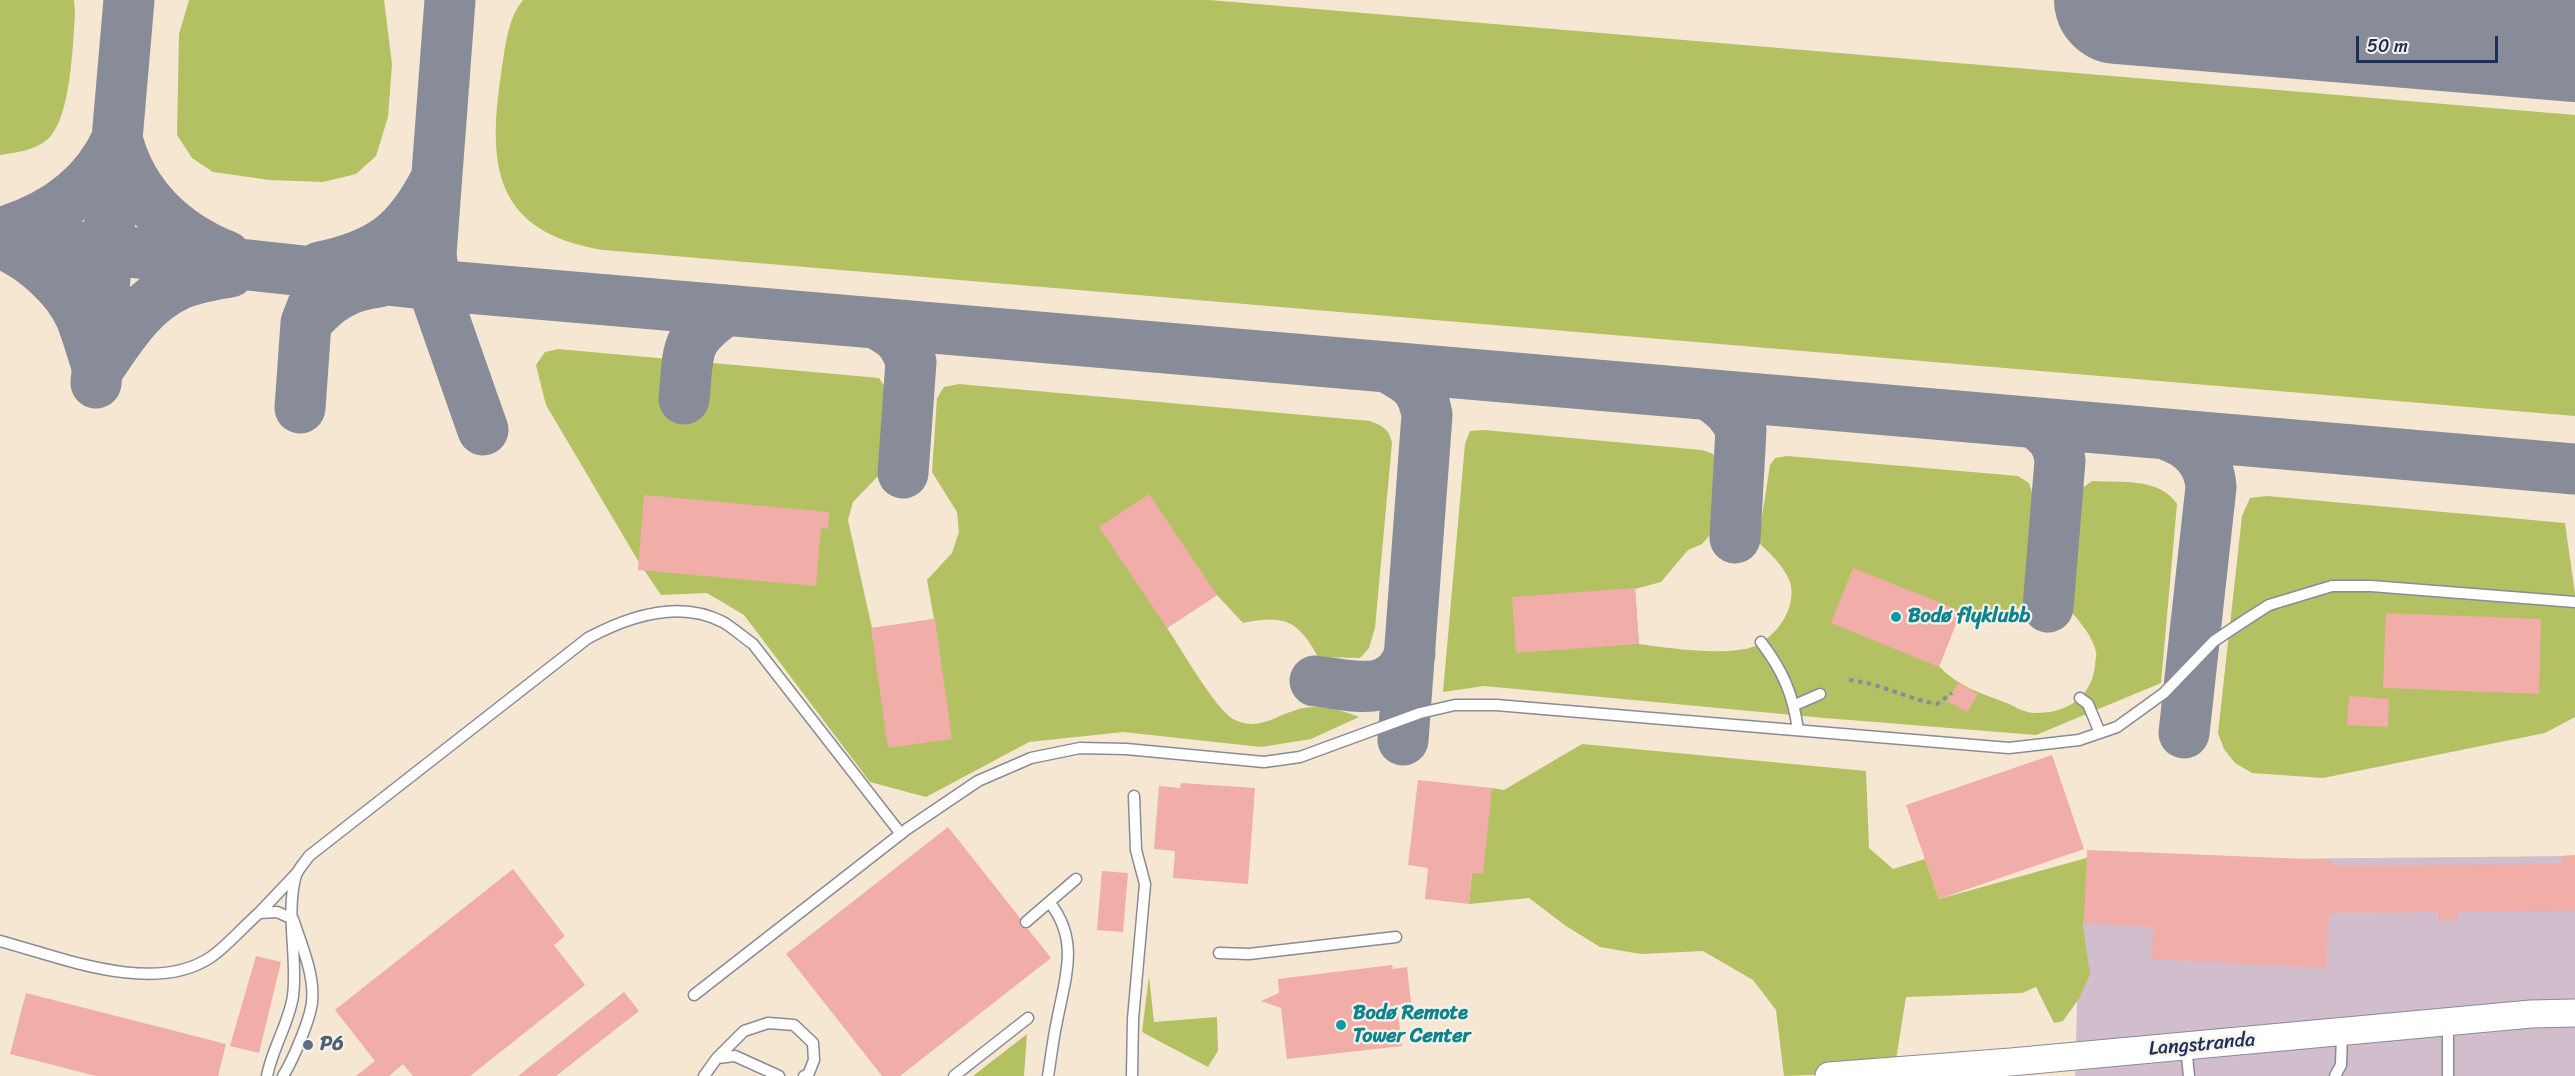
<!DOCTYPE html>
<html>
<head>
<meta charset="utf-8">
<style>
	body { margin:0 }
	#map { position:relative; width:2575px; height:1076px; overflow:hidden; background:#f5e7d2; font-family:Sriracha,sans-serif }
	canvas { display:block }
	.scale { position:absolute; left:2356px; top:36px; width:142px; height:27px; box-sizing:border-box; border:3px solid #1b2f5e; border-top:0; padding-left:8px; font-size:18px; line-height:21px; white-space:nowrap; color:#1b2f5e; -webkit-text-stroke:4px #f7f3e8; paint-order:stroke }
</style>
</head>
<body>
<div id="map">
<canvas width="2575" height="1076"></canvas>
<div class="scale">50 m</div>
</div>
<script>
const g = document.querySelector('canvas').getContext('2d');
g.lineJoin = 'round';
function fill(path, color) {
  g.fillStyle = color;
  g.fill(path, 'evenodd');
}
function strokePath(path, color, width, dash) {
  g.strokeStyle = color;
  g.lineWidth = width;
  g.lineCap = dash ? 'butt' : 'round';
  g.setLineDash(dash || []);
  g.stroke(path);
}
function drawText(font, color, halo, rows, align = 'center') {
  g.font = font + ' Sriracha,sans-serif';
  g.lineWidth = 4.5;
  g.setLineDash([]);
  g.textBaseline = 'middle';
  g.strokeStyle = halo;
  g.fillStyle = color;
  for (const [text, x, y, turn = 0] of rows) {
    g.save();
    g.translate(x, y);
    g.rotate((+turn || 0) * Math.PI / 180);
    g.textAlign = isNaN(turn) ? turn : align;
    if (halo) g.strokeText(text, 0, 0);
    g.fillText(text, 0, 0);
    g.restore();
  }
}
const industrial = new Path2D(`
	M 2575,856 L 2575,1076 L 2075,1076 L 2078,968 L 2090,857 L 2157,860 Z`);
const green = new Path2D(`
	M 0,0 L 74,0 L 75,13 C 73,44 71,118 48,139 C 34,151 17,152 0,155 Z
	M 189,0 L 384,0 L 392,64 L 388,117 L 376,156 L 356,174 L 323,182 L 270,180 L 213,172 L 192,158 L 177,135 L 179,34 Z
	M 523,0 L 1209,0 L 2575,115 L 2575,416 L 603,250 C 495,232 487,168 501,74 C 505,50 507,19 523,0 Z
	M 558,349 L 879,378 L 887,390 L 882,472 L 853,502 L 848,520 L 872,628 L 934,619 L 927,580 L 952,553 L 959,532 L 957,512 L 932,472 L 937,398 L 944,387 L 959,384 L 1370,421 C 1383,426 1389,429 1392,443 L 1375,628 L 1369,648 L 1360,658 L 1318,657 C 1299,621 1284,614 1243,623 L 1217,595 L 1167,628 C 1181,648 1216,711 1235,720 C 1259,731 1275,716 1296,710 C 1315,703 1341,710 1359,717 L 1311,739 L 1261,747 L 1123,732 L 1029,742 L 926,797 L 870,782 L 744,615 L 707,593 L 661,595 L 640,564 L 546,405 L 536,365 L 545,352 Z
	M 1484,430 L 1702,450 L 1713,454 L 1716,461 L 1711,534 L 1702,544 L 1688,550 L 1661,582 L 1635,589 L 1639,644 C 1667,648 1730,657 1755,646 C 1776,636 1795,611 1791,586 C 1788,570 1770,553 1758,542 L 1770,465 L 1775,458 L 1787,456 L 2018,476 L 2029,483 L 2033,495 L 2023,604 C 2001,626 1988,619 1961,611 L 1939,666 C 1958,687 1981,693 2007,703 C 2015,707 2024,712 2033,713 C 2065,714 2091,699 2095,666 C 2095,662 2097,656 2096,652 C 2093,636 2079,621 2069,609 L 2081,489 L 2092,481 C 2121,483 2159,477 2177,504 L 2161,683 L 2036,735 L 1825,718 L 1484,686 L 1443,692 L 1465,444 L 1470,431 Z
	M 2267,496 L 2565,523 L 2575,594 L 2575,717 L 2545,733 L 2323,778 L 2252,773 L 2235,763 L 2224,749 L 2218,733 L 2242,516 L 2250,498 Z
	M 1582,744 L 1866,771 L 1869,848 L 1893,869 L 1925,859 L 1939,899 L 2090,857 L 2083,926 L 2090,974 L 2080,997 L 2063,1021 L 2054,1023 L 2036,987 L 2022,993 L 1906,997 L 1894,1072 L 1784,1076 L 1776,1010 L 1753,980 L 1703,951 L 1641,954 L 1600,947 L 1566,926 L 1529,898 L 1469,904 L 1472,873 L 1492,788 L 1504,790 Z
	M 1149,976 L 1154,1022 L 1217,1017 L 1218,1051 L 1208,1067 L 1142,1032 Z
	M 1027,1034 L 1024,1076 L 973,1076 Z`);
const taxiway = new Path2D(`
	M 450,0 L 431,254 L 436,296 L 483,430
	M 2385,0 L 2403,15 L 2429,26
	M 2275,13 L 2301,10 L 2323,0
	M 118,142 C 133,197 174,235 226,256
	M 0,233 C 51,218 95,188 117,139
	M 0,238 L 433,285 L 2575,469
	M 0,243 C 32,255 68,287 81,318 C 87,333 91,348 96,363
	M 320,267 C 380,255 408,234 436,179
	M 306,323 C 327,298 346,286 379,282
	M 875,323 C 895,333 904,340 911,362 L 903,473
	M 1389,368 C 1413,381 1422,387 1427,415 L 1403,740
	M 98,369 C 120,338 140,303 176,286 C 192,278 213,275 230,272
	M 96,383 L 129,0
	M 1709,395 C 1724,405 1734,413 1741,430 L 1735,538
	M 684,399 C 689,349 683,340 726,310
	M 300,408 L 306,323 L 318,292
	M 2036,424 C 2051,434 2058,443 2060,461 L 2048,607
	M 2167,435 C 2192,443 2209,460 2211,487 L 2184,733
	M 1315,681 C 1354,685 1392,700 1410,654`);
const runway = new Path2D(`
	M 2118,0 L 2575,38`);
const building = new Path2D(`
	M 1149,494 L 1217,595 L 1167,628 L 1099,527 Z
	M 644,495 L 829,512 L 828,529 L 821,528 L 816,586 L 638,570 Z
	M 1853,568 L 1961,611 L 1939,667 L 1831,623 Z
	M 1635,588 L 1639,644 L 1516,653 L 1512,597 Z
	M 2386,613 L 2541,619 L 2539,694 L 2383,688 Z
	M 935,619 L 952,739 L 888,748 L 871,628 Z
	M 1958,683 L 1978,694 L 1967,712 L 1947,701 Z
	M 2349,696 L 2389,699 L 2388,727 L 2347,725 Z
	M 2052,755 L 2084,849 L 1939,899 L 1906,805 Z
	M 1418,780 L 1492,788 L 1483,874 L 1472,873 L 1469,904 L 1425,899 L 1428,868 L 1408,865 Z
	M 1181,783 L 1255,788 L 1248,884 L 1173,878 L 1175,851 L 1154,849 L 1159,786 L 1180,788 Z
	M 948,827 L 1020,918 L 1020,926 L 1028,929 L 1051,958 L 900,1076 L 882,1076 L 786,954 Z
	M 2087,850 L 2330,860 L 2333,866 L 2561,864 L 2561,856 L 2575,855 L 2575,911 L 2458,912 L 2458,920 L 2438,920 L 2438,912 L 2329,913 L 2326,968 L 2152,959 L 2153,927 L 2084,923 Z
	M 513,869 L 565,936 L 554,945 L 585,985 L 470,1076 L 413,1076 L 403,1064 L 389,1076 L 356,1076 L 375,1061 L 335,1010 Z
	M 1102,871 L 1128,873 L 1123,932 L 1097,930 Z
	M 256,956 L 281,962 L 259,1053 L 230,1046 Z
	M 1392,965 L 1393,969 L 1407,967 L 1411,1003 L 1397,1005 L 1402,1046 L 1287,1059 L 1281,1008 L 1261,1001 L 1279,993 L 1278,979 Z
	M 624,992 L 639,1011 L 556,1076 L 518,1076 Z
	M 26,993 L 226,1044 L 218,1076 L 96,1076 L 10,1054 Z`);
const path = new Path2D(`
	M 1849,680 C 1880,683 1907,699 1937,704 L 1952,693`);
const service = new Path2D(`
	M 1761,642 C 1783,671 1793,694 1798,730
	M 2080,698 L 2088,704 L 2100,733
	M 1795,705 L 1820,694
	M 259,913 L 296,874
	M 1026,922 L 1076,879
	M 0,941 C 60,957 154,996 211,957 C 228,945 243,927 259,913 L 277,912 L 293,919 C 301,944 315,975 312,1002 C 310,1020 293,1060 283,1076
	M 1219,953 L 1249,954 L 1396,937
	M 694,995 L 907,829 L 978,781 L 1031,758 L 1080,748 L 1126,749 L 1264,762 L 1300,757 L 1420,713 L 1455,705 L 1496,705 L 2009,748 L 2079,740 L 2117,727 L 2164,693 L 2214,641 L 2247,619 L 2269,605 L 2332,586 L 2371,586 L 2575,602
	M 2186,1047 L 2189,1076
	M 717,1058 L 735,1056 L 779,1076
	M 267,1076 C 272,1049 289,1023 293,996 C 298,957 285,913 296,875 C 299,868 305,862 309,856 L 588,638 C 627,617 679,599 723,622 C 733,628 743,637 753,644 L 901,834
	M 704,1076 L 717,1058 L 744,1031 L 768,1023 L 794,1025 L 813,1043 L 814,1060 L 808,1075 L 804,1076
	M 954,1076 L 1028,1018
	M 1048,1076 C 1051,1058 1053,1039 1057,1021 C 1065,978 1080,941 1050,903
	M 1132,1076 L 1133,1019 L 1145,884 L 1136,850 L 1134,796
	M 2335,1076 L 2341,1065 L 2342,1033
	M 2448,1076 L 2448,1022`);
const tertiary = new Path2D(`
	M 1829,1076 L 2011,1062 L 2531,1014 L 2575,1013`);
const markers = [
	[1896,617,6,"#0f9aa8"],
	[1341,1025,6,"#0f9aa8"],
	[308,1045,6,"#5c6f8a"]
];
const cultureNames = [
	["Bodø flyklubb",1908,617],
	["Bodø Remote",1353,1014],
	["Tower Center",1353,1037]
];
const serviceNames = [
	["P6",320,1045]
];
const streetNames = [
	["Langstranda",2202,1045,-5]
];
fill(industrial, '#d1bdcb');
fill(green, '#b3c163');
strokePath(taxiway, '#888b98', 51);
strokePath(runway, '#888b98', 128);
fill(building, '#f1ada7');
strokePath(service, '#888b98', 13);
strokePath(tertiary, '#888b98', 29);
strokePath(path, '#888b98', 4, [4.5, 4.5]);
strokePath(service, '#fff', 10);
strokePath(tertiary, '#fff', 27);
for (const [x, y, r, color] of markers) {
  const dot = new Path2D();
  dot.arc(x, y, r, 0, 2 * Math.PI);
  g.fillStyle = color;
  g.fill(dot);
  strokePath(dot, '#f7f3e8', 2);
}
drawText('bold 20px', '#0d838f', '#f7f3e8', cultureNames, 'left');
drawText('bold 20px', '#4e5e75', '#f7f3e8', serviceNames, 'left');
drawText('20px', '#1b2f5e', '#f7f3e8', streetNames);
</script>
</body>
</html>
